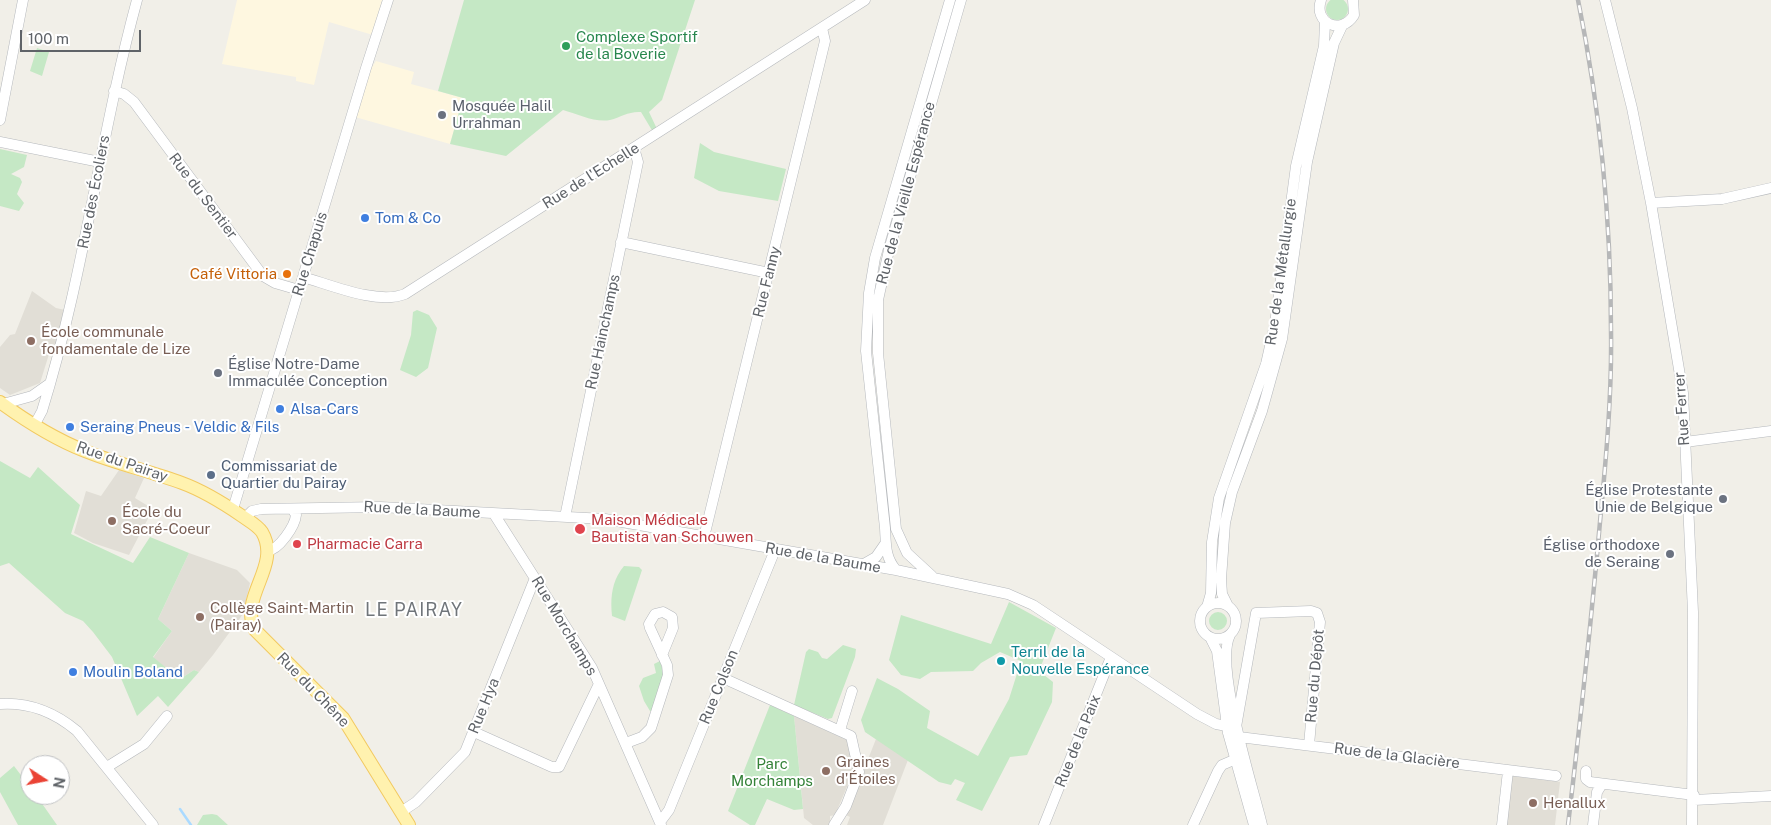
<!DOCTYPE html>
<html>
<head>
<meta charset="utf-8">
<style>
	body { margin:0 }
	#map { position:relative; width:1771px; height:825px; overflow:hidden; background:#f1efe8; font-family:"Public Sans",sans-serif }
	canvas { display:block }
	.north { position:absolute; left:20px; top:755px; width:50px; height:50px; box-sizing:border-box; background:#fff; border:1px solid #bfc1c3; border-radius:50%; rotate:101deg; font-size:14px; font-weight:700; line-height:20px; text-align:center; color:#5f6368 }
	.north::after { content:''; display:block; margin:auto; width:18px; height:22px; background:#ea4335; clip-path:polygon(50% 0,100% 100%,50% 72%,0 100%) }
	.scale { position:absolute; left:20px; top:30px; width:121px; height:22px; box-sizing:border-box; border:2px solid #5f6368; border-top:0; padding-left:6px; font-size:15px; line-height:18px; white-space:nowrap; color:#5f6368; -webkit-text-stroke:4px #fff; paint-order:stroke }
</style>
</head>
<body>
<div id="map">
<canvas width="1771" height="825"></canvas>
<div class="north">N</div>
<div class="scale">100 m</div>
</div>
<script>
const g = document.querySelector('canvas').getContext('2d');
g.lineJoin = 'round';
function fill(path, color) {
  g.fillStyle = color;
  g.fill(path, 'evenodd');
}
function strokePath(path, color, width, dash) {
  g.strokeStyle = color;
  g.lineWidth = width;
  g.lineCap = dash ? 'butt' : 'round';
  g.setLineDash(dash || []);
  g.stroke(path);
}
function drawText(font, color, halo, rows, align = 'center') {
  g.font = font + ' "Public Sans",sans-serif';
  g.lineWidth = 4;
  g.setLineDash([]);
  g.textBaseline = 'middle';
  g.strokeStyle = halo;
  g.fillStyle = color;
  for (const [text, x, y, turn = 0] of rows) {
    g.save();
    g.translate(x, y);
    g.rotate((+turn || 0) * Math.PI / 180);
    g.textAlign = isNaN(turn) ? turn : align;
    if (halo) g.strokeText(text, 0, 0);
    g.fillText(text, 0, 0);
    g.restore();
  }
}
const commercial = new Path2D(`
	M 237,0 L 382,0 L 373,35 L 329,22 L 314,85 L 296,81 L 296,77 L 222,64 Z
	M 376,61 L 414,72 L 411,84 L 463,98 L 450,144 L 355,117 L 370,70 Z`);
const education = new Path2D(`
	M 32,291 L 56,308 L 65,310 L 54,350 L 50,351 L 40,383 L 10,395 L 0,388 L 0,347 L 10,335 L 15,334 Z
	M 119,470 L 144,478 L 135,498 L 153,509 L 129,555 L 93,543 L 74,533 L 86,491 L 101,496 Z
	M 189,553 L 237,570 L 250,583 L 243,614 L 213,655 L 199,672 L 194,670 L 180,679 L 153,658 L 172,631 L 158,619 Z
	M 794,716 L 849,741 L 854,770 L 835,815 L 830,816 L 830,825 L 813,825 L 804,818 Z
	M 876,739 L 911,752 L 883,825 L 847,825 L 850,817 L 846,815 Z
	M 1511,776 L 1560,782 L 1555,825 L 1505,825 Z`);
const green = new Path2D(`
	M1326 9a11 11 0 1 1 22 0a11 11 0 1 1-22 0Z
	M 464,0 L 695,0 L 662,100 L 649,112 L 657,129 L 653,132 L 641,112 C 629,111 621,117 610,120 C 596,123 577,114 563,110 L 506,156 L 450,144 L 463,98 L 438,91 Z
	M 37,48 L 49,52 L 42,76 L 30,71 Z
	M 700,143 L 714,152 L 786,169 L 778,201 L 719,191 L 694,178 Z
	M 0,149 L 27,155 L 24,167 L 11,174 L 20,178 L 22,182 L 17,194 L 24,203 L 19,211 L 0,206 Z
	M 417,310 L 429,315 L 437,328 L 428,368 L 416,377 L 400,370 L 411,335 L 413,312 Z
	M 0,461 L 30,478 L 38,467 L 80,505 L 71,534 L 133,563 L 150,537 L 189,553 L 158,619 L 172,631 L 153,657 L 180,679 L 194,670 L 199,672 L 168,707 L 158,696 L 137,716 L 112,657 L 93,632 L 83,621 L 65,613 L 9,563 L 0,566 Z
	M 624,566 L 639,567 L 642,570 L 625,621 L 612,616 C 610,598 612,580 624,566 Z
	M 1009,602 L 1056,628 L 1039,671 L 1053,682 L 1052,702 L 1027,755 L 1010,757 L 982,811 L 956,800 L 965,783 L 955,779 L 951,785 L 939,782 L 865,732 L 861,720 L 877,678 L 898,689 L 930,711 L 927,728 L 978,756 L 1009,699 L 1021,661 L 1000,652 L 981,663 L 973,671 L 931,672 L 920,679 L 901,675 L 889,660 L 901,615 L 991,644 Z
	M1209 621a9 9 0 1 1 18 0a9 9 0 1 1-18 0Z
	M 843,645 L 856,649 L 855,657 L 832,718 L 828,719 L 794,705 L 806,652 L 809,649 L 818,652 L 822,658 L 827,659 Z
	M 660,661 L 664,674 L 652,711 L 650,711 L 644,701 L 639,686 L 643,678 L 656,673 L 654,664 Z
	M 770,705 L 794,716 L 803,809 L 794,810 L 767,799 L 755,825 L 750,825 L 728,811 Z
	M 14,766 L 30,787 L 30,795 L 36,795 L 57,825 L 18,825 L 0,792 L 0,778 Z
	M 212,814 L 217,815 L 228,825 L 197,825 L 203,815 Z`);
const stream = new Path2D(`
	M 180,809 L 191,825`);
const minor = new Path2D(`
	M 1321,0 C 1313,23 1341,36 1354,15 L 1353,0
	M 1605,0 L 1632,108 L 1651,203 L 1683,393 L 1693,612 L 1692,825
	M 114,91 L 124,94 L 134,102 L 263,276 L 275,283 L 299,290
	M 0,120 L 23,0
	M 0,142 L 100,162
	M 1651,203 L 1722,199 L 1771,188
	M 621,242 L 769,273
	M 303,277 C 331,285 378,305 405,294 L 865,0
	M 3,404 L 32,396 L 49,384
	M 35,424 L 42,411 C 84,276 100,136 137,0
	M 1685,442 L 1771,431
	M 233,509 L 366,68 L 388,0
	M 494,514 L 592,668 L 661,825
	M 565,517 L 638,162 L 634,148
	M 245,518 L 252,511 L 261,509 L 380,507 L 605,519 L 896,570 L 1008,594 L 1033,605 L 1197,714 L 1216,724 L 1227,726
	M 704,537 L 825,41 L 822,28
	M 267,551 C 279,550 295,526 296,515 L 293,510
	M 862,565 L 876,557 L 885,544
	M 896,570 C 885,557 886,545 885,528 L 866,351 L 869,293 L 875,258 L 950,0
	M 932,576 L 907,553 L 896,529 L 878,353 L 878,300 L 889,250 L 961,0
	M1200 621a18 18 0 1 1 36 0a18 18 0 1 1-36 0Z
	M 1228,606 L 1222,594 L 1221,579 L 1225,523 L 1232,492 L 1262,411 L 1282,339 L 1307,162 L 1334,43 L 1342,26
	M 1207,607 L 1211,593 L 1212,542 L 1219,498 L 1266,364 L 1275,324 L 1296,166 L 1324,46 L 1325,22
	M 1230,635 C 1214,666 1253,787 1262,825
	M 1210,637 L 1217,651 L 1228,733 L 1254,825
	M 723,678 L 851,736 L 859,772 L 846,806 L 834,825
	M 0,704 C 30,702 54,712 77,731 L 153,825
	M 1236,727 L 1256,613 L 1311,611 L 1317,613 L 1320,622 L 1309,745
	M 840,730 L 852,691
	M 474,732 L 552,767 L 559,767 L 599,684
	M 1239,737 L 1556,776
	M 626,743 L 642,737 L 651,728 L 668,675 L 667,665 L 650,628 L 649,624 L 655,614 L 663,612 L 672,617 L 673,628 L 662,655
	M 107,767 L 144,744 L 167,716
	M 1586,771 L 1586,779 L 1590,782 L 1694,795
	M 1694,800 L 1771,796
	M 401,812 L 416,802 L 465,752 L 535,578
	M 660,822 L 669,810 L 775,550
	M 1044,825 L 1111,657
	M 1193,825 L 1218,771 L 1222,765 L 1236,759
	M 1502,825 L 1508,771
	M 1593,825 L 1597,792 L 1602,784`);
const major = new Path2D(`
	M 0,402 C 26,421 55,439 85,451 C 117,464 150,471 182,483 C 204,491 223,503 242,516 C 249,521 257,525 262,532 C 282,566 238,597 255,630 L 343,718 L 409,825`);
const rail = new Path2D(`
	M 1568,825 C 1580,724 1591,624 1600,522 C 1606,459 1612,395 1611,331 C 1611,221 1600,108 1578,0`);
const markers = [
	[566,46,5,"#2e9e5b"],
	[442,115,5,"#6b7280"],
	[365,218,5,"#3f7fe0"],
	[287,274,5,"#e8710a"],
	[31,341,5,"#8d6e63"],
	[218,373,5,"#6b7280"],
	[280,409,5,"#3f7fe0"],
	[70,427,5,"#3f7fe0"],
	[211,475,5,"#5c6f8a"],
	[1723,499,5,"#6b7280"],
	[112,521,5,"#8d6e63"],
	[580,529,6,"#e0444e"],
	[297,544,5,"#e0444e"],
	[1670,554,5,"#6b7280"],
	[200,617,5,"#8d6e63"],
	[1001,661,5,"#0f9aa8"],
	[73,672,5,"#3f7fe0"],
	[826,771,5,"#8d6e63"],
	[1533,803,5,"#8d6e63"]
];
const leisureNames = [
	["Complexe Sportif",576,37],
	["de la Boverie",576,54]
];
const worshipNames = [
	["Mosquée Halil",452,106],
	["Urrahman",452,123],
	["Église Notre-Dame",228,364],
	["Immaculée Conception",228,381],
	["Église Protestante",1713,490,"right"],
	["Unie de Belgique",1713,507,"right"],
	["Église orthodoxe",1660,545,"right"],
	["de Seraing",1660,562,"right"]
];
const streetNames = [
	["Rue de l'Echelle",591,176,-32],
	["Rue des Écoliers",94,192,-79],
	["Rue de la Vieille Espérance",906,193,-75],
	["Rue du Sentier",203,196,53],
	["Rue Chapuis",310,254,-73],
	["Rue de la Métallurgie",1281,272,-82],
	["Rue Fanny",767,282,-76],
	["Rue Hainchamps",603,332,-78],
	["Rue Ferrer",1682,409,-94],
	["Rue du Pairay",122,462,19],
	["Rue de la Baume",422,510,3],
	["Rue de la Baume",823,558,10],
	["Rue Morchamps",564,626,59],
	["Rue du Dépôt",1315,676,-85],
	["Rue Colson",719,687,-68],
	["Rue du Chêne",313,690,46],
	["Rue Hya",484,706,-68],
	["Rue de la Paix",1078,741,-68],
	["Rue de la Glacière",1397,756,7]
];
const shopNames = [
	["Tom & Co",375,218],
	["Alsa-Cars",290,409],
	["Seraing Pneus - Veldic & Fils",80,427],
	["Moulin Boland",83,672]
];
const foodNames = [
	["Café Vittoria",277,274]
];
const educationNames = [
	["École communale",41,332],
	["fondamentale de Lize",41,349],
	["École du",122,512],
	["Sacré-Coeur",122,529],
	["Collège Saint-Martin",210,608],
	["(Pairay)",210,625],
	["Graines",836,762],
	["d'Étoiles",836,779],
	["Henallux",1543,803]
];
const serviceNames = [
	["Commissariat de",221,466],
	["Quartier du Pairay",221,483]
];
const healthNames = [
	["Maison Médicale",591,520],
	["Bautista van Schouwen",591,537],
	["Pharmacie Carra",307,544]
];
const cultureNames = [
	["Terril de la",1011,652],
	["Nouvelle Espérance",1011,669]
];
const parkNames = [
	["Parc",772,764],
	["Morchamps",772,781]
];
const quarterNames = [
	["LE PAIRAY",414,610]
];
fill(commercial, '#fef7e0');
fill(education, '#e1ded6');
fill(green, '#c5e8c5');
strokePath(stream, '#aadaff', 2.5);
strokePath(minor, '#b5b8bc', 11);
strokePath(major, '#f2c960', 14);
strokePath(minor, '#fff', 10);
strokePath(major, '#fff2af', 12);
strokePath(rail, '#b6b7b8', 4.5);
strokePath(rail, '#fff', 2.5, [8]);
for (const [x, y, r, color] of markers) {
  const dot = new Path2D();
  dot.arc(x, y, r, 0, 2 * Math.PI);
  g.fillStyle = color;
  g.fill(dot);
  strokePath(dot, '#fff', 2);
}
drawText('15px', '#27864d', '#fff', leisureNames, 'left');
drawText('15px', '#5b616d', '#fff', worshipNames, 'left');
drawText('15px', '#5f6368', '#fff', streetNames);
drawText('15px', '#366cbe', '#fff', shopNames, 'left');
drawText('15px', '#c56008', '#fff', foodNames, 'right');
drawText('15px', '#785e54', '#fff', educationNames, 'left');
drawText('15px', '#4e5e75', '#fff', serviceNames, 'left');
drawText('15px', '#be3a42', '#fff', healthNames, 'left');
drawText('15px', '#0d838f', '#fff', cultureNames, 'left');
drawText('15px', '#348238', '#fff', parkNames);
g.letterSpacing = '1px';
drawText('18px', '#70757a', '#fff', quarterNames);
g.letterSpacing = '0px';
</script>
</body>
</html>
